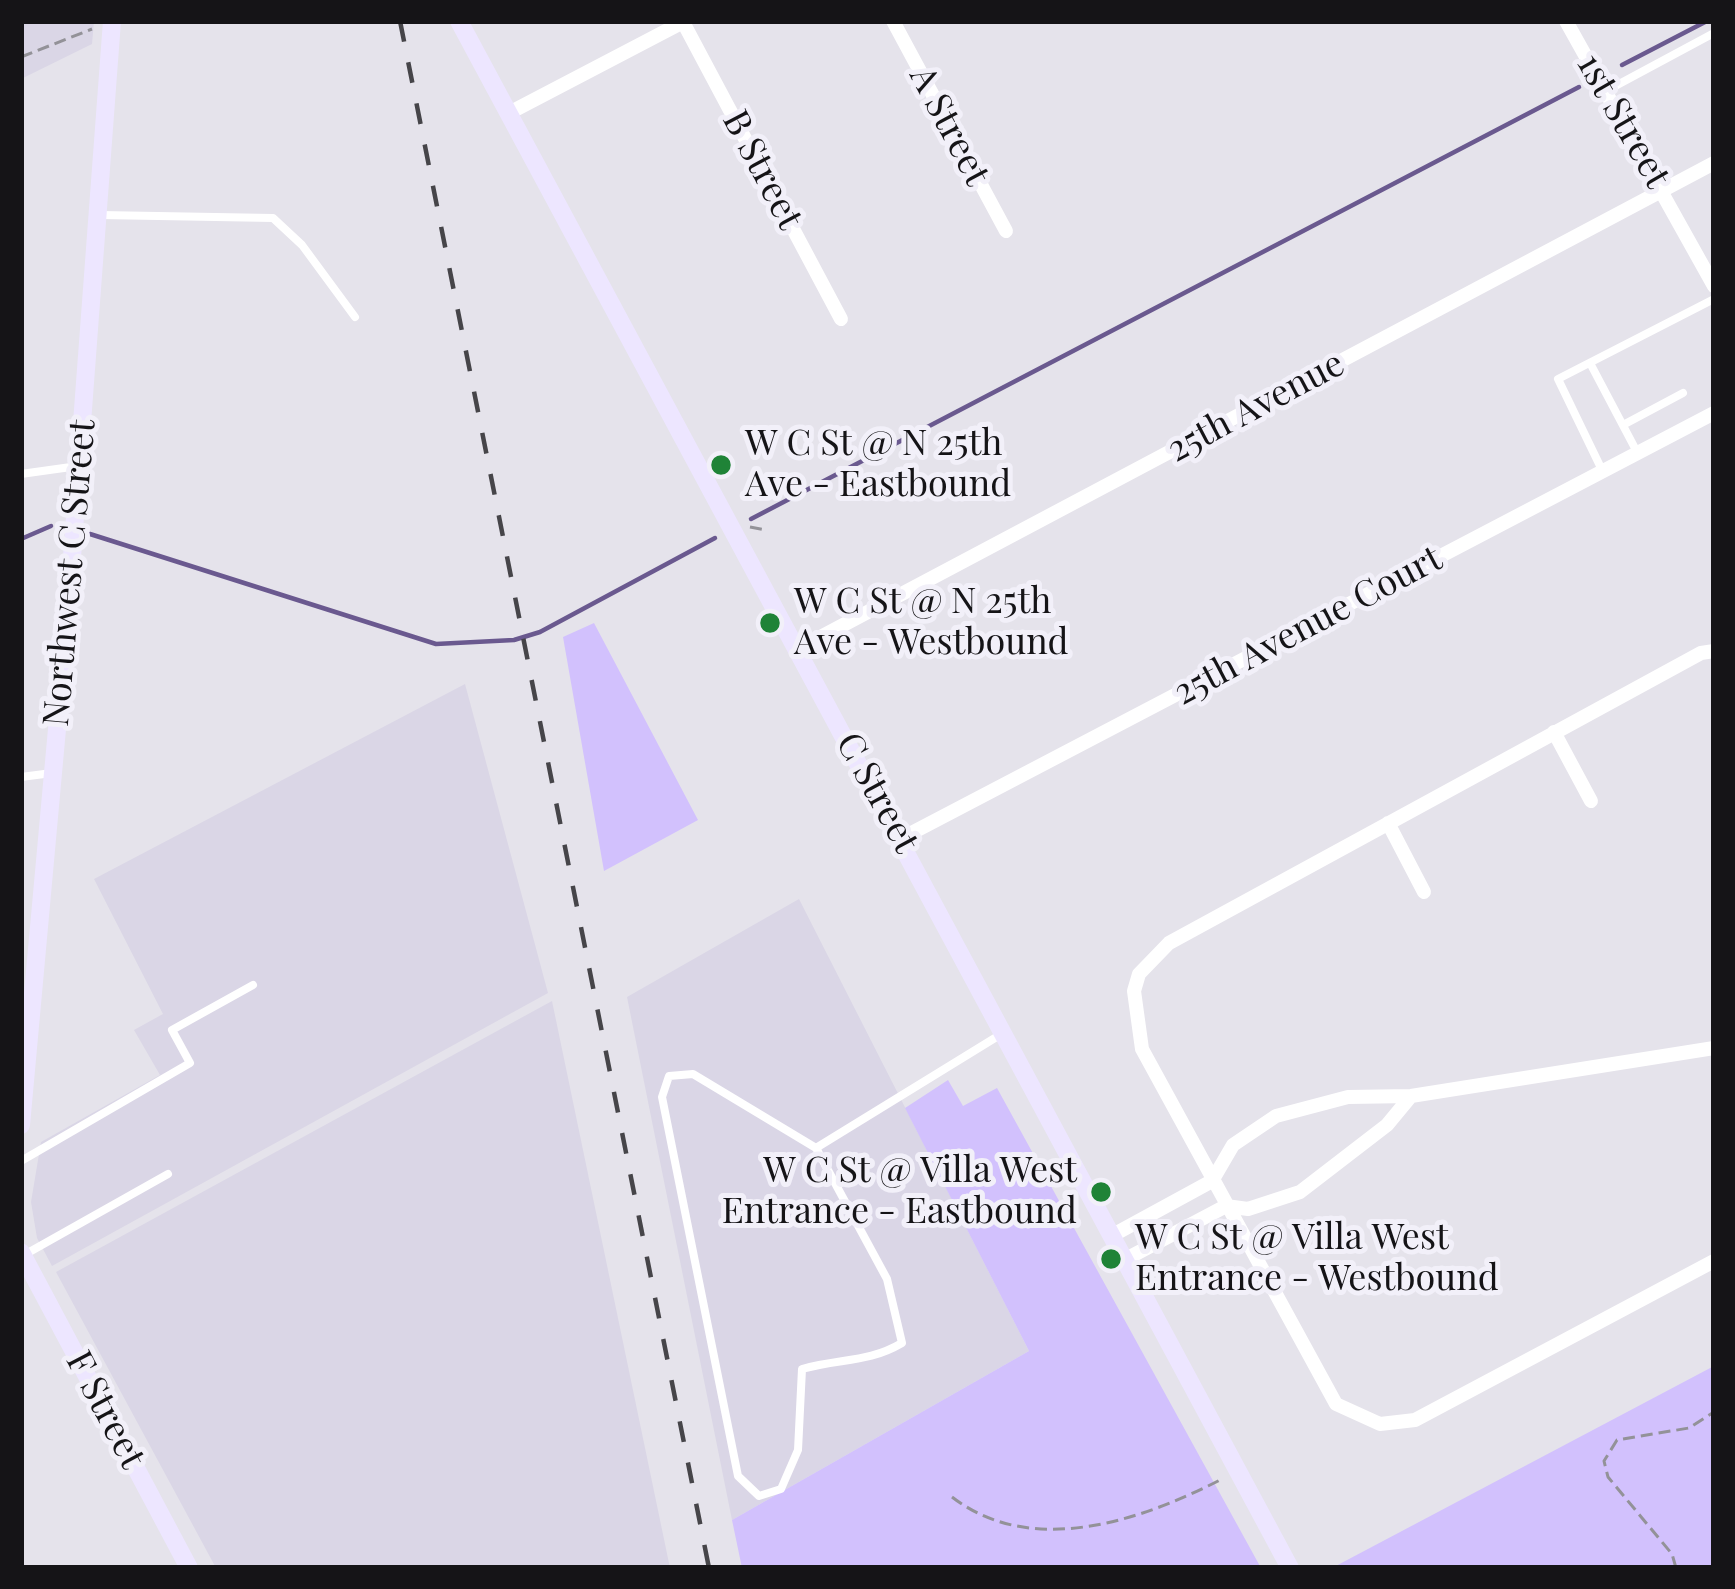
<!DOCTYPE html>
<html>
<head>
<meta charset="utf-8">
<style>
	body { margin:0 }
	#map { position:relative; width:1735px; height:1589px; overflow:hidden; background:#e5e3eb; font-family:"Playfair Display",serif }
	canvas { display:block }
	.frame { position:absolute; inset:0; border:24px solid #151417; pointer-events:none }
</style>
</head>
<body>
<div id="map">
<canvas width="1735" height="1589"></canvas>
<div class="frame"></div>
</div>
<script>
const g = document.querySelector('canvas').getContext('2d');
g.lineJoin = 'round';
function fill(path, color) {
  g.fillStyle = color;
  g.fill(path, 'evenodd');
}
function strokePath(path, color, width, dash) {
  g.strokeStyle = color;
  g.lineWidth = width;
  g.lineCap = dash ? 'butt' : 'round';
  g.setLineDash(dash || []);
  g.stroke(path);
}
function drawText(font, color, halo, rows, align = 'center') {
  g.font = font + ' "Playfair Display",serif';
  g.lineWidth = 10;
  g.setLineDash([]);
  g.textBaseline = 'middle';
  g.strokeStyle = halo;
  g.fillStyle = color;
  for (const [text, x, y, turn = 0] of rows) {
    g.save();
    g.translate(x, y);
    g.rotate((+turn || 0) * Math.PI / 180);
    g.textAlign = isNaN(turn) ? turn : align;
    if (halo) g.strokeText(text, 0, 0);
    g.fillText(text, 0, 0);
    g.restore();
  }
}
const built = new Path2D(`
	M 21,21 L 94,21 L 92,44 L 21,79 Z
	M 465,684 L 548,993 L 52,1266 L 37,1238 L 31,1202 L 41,1142 L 160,1075 L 134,1030 L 163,1014 L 94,879 Z
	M 799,899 L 1029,1351 L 732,1520 L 627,997 Z
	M 552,1001 L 670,1568 L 216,1568 L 56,1272 Z`);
const green = new Path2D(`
	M 594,623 L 698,820 L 604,871 L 563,637 Z
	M 948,1080 L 963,1106 L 997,1088 L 1261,1568 L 742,1568 L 732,1520 L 1029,1351 L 905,1108 Z
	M 1714,1366 L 1714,1568 L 1332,1568 Z`);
const stream = new Path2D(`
	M 1622,65 L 1707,21
	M 751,519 L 1579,87
	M 90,534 L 436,644 L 514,640 L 540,632 L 715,538
	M 21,539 L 51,526`);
const path = new Path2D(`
	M 21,57 L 92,29
	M 750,527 L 766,530
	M 952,1497 C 1031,1558 1140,1521 1220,1480
	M 1676,1568 L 1672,1554 L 1608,1477 L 1604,1461 L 1617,1440 L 1689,1428 L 1714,1412`);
const lane = new Path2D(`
	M 1606,91 L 1714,33
	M 100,215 L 273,218 L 302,245 L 355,317
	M 1590,363 L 1637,452
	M 1623,425 L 1683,393
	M 1602,470 L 1558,379 L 1714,299
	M 21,474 L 78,466
	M 21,777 L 52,773
	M 693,1074 L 816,1148 L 887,1279 L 902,1343 C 868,1363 841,1358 802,1369 L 798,1450 L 781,1489 L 759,1496 L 738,1476 L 662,1097 L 669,1076 Z
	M 816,1148 L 1003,1033
	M 21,1161 L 190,1063 L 172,1030 L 253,985
	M 24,1255 L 168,1174`);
const street = new Path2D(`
	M 893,21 L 1006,231
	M 1566,21 L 1714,286
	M 683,22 L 841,319
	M 509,113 L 685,21
	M 798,649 L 1714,163
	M 1714,651 L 1701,653 L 1169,943 L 1139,974 L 1134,991 L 1142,1049 L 1336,1404 L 1380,1424 L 1415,1420 L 1714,1261
	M 1554,732 L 1591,801
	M 1388,823 L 1424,892
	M 902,838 L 1714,413
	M 1113,1235 L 1212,1181 L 1233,1145 L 1276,1116 L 1348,1097 L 1411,1096 L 1714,1048
	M 1126,1259 L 1226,1206 L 1248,1209 L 1300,1192 L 1387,1125 L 1411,1096`);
const secondary = new Path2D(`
	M 459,21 L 1290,1568
	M 21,1125 L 69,597 L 112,21
	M 21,1252 L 189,1568`);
const rail = new Path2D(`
	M 400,21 L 709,1568`);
const markers = [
	[721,465,12,"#1f8337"],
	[770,623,12,"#1f8337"],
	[1101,1192,12,"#1f8337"],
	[1111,1259,12,"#1f8337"]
];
const streetNames = [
	["1st Street",1623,121,60],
	["A Street",949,126,62],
	["B Street",762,170,62],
	["25th Avenue",1256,407,-28],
	["Northwest C Street",70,573,-85],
	["25th Avenue Court",1308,626,-28],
	["C Street",877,793,61],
	["F Street",105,1410,62]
];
const poiNames = [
	["W C St @ N 25th",745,444],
	["Ave - Eastbound",745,485],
	["W C St @ N 25th",794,602],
	["Ave - Westbound",794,643],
	["W C St @ Villa West",1077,1171,"right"],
	["Entrance - Eastbound",1077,1212,"right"],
	["W C St @ Villa West",1135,1238],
	["Entrance - Westbound",1135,1279]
];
fill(built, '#dad6e6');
fill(green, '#d2c1fd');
strokePath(stream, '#6a598f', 4.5);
strokePath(path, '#939298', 3, [12, 6]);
strokePath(lane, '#fff', 8);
strokePath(street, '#fff', 14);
strokePath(secondary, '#ede6ff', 18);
strokePath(rail, '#464549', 4.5, [21, 21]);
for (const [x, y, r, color] of markers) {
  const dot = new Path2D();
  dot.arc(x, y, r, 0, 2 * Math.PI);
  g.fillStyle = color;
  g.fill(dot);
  strokePath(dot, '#f2f0f9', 4.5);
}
drawText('36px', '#151417', '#f2f0f9', streetNames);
drawText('36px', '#151417', '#f2f0f9', poiNames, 'left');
</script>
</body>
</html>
